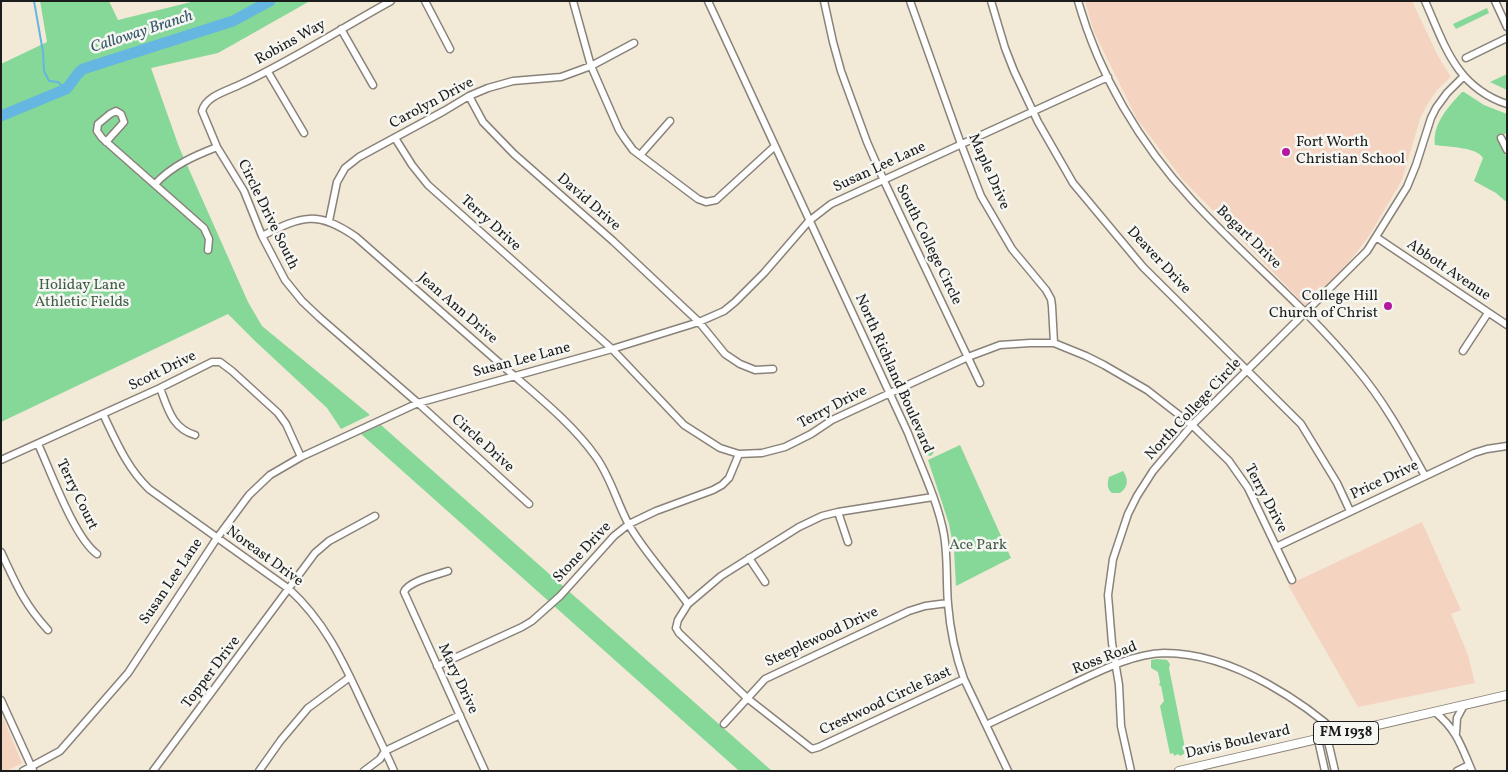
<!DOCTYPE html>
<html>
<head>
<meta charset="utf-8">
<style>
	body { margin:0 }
	#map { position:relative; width:1508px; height:772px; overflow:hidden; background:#f3e9d7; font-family:Vollkorn,serif }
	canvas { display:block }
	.frame { position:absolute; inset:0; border:2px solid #1c1c1c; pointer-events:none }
</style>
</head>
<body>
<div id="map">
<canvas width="1508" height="772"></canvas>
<div class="frame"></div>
</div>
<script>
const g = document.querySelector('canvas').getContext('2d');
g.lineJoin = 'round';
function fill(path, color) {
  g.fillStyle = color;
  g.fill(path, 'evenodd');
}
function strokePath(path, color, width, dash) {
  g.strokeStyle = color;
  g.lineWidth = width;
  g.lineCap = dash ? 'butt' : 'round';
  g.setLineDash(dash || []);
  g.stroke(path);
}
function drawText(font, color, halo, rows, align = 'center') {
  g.font = font + ' Vollkorn,serif';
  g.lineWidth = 5;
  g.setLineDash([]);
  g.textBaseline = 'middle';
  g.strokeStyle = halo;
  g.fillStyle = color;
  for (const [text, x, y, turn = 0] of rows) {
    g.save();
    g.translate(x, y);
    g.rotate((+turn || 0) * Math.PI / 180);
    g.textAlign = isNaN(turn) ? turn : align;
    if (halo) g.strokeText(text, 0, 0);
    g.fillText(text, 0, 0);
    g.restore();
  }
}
const built = new Path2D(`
	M 1085,1 L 1412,1 L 1438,56 L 1451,77 L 1437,90 L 1427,105 L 1420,119 L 1402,180 L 1369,236 L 1350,261 L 1307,307 L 1183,180 L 1137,119 L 1094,32 Z
	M 1422,522 L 1461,610 L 1451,614 L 1468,655 L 1475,683 L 1358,707 L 1288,585 Z
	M 1,713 L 22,763 L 6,771 L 1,771 Z`);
const green = new Path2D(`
	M 40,1 L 109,1 L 118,20 L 195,1 L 310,1 L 218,53 L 151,68 L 179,147 L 248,302 L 262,326 L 370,415 L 341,429 L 327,408 L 255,341 L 228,314 L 1,422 L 1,64 L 47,42 Z
	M 1487,8 L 1489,13 L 1456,29 L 1453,24 Z
	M 1507,74 L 1507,90 L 1490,82 Z
	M 1462,92 L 1464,92 L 1484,105 L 1507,114 L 1507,133 L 1497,137 L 1507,158 L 1507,200 L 1505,201 L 1496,193 L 1474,181 L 1483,158 C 1477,147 1448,147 1435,145 C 1432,124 1449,106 1462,92 Z
	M 381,425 L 772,771 L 739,771 L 737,769 L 361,434 Z
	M 926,440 L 929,441 L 934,452 L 931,456 L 926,455 L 922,442 Z
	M 960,445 L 1011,558 L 956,586 L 954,550 L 949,524 L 928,460 Z
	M 1123,471 C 1129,480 1128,487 1120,493 L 1112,493 C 1107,489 1107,483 1109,477 Z
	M 1157,659 L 1167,660 L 1170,664 L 1169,668 L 1185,748 L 1184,754 L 1180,756 L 1178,754 L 1174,756 L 1173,753 L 1170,754 L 1160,706 L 1164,701 L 1161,686 L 1159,685 L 1160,682 L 1158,672 L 1151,668 L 1151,660 Z`);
const stream = new Path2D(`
	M 34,1 L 43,52 L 44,71 L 49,81 L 58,82 L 61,85 L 61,91`);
const river = new Path2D(`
	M 1,116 L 66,89 C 73,82 76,74 83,69 L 233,21 L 270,1`);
const minor = new Path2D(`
	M 391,1 C 340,29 291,61 239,85 C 227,91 206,96 202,111 L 217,147 L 244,191 L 262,236 L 285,280 L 302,301 L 320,318 L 418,403 L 529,504
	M 425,1 L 450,49
	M 573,1 L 591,66 L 619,130 L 625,139 L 633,150 L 698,199 L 706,202 L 716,200 L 775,146
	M 708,1 L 908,433 C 920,465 938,501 944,535 C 948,558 946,581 948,604 C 950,630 955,654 964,679 L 1008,771
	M 824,1 L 833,42 L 841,71 L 867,142 L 884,181 L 980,383
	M 910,1 L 961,144 L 981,196 L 1012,249 L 1046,290 L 1051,299 L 1052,306 L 1054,343
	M 991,1 L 1005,48 L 1014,71 L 1038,122 L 1073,183 L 1143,267 L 1301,424 L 1337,483 L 1350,511
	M 1078,1 C 1099,75 1140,144 1192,200 C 1245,258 1306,307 1356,368 C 1384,401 1404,438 1425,476
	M 1425,1 C 1445,46 1456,87 1507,104
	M 1495,1 L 1507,27
	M 341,29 L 373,85
	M 1466,58 L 1507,38
	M 268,72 L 304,133
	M 469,96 L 483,122 L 514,154 L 613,241 L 699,322 L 725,354 L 740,364 L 755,370 L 773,369
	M 395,138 L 412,165 L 428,185 L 612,349 L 684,425 L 720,448 L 739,454 L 762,453 L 785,447 L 811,434 L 832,420 L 968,357 L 1000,345 L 1030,343 L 1054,343 L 1086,356 L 1104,365 L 1147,390 L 1192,425 L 1229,461 L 1248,488 L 1292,580
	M 1501,138 L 1507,150
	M 106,142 L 124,122 L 121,114 L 116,111 L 110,114 L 98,124 L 97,131 L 102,138 L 204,228 L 209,239 L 208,250
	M 641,154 L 670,121
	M 155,184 C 173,165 194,156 217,147
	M 329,221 L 337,182 L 345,168 L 359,157 L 444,111 L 469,96 L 488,88 L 513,81 L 561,77 L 591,66 L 634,43
	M 262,236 C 302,216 317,210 356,237 C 406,281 455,324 504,367 C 536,395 572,423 596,457 C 611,478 617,503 629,525 C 645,553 669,578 688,604
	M 1376,237 L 1507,325
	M 1463,351 L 1488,313
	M 160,388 C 168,409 172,428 195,435
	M 103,414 C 116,441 127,468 149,489 L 289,589 C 323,620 341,657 360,698 C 371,722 383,746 394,771
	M 38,444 C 51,472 74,537 97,554
	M 1,460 L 160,388 L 212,362 L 220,362 L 232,371 L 278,413 L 286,424 L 301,457
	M 933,497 L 838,512 L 822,516 L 799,527 L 721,576 L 688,604 L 678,620 L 676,628 L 679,633 L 747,698 L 812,749 L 819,747 L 964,679
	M 838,512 L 848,542
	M 1276,547 L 1474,453 L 1487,449 L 1507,446
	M 1,552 C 16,584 24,604 48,630
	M 749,558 L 765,582
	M 448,571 C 437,575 408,581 404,592 L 485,771
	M 437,666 L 522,627 L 532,621 L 560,596 L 614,536 L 629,524 L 656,511 L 713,490 L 722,485 L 729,478 L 739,454
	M 1,700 L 33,770
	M 1435,712 C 1457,730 1461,746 1472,771
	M 724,724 L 765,679 L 909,611 L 925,606 L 948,603
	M 986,725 C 1013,712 1041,699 1068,686 C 1098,672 1131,654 1164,653 C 1202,653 1236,666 1268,684 C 1293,698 1318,715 1339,735
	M 1456,733 L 1457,718 L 1464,705
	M 1327,737 L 1335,771
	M 1318,740 L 1325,771
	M 23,771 L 60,751 L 128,673 L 217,538 L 249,495 L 270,475 L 301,457 L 418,403 L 612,349 L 699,322 L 724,311 L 735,302 L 764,273 L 809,221 L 831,204 L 1108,77
	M 153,771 L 315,553 L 329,541 L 375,516
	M 259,771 L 281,740 L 308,708 L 350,677
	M 364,771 L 380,759 L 385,751 L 460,715
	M 1131,771 L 1121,726 L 1119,685 L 1112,643 L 1108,595 L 1113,559 L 1128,514 L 1137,496 L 1153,471 L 1192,425 L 1367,251 L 1407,187 L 1416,165 L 1431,118 L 1436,108 L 1447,93 L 1463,77
	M 1457,771 L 1469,765`);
const major = new Path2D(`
	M 1179,771 L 1507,695`);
const markers = [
	[1286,152,5,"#b5179e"],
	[1388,306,5,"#b5179e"]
];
const shields = [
	[1346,733,65]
];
const shieldNames = [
	["FM 1938",1346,733]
];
const streetNames = [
	["Robins Way",291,43,-29],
	["Carolyn Drive",432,104,-28],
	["Susan Lee Lane",880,168,-25],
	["Maple Drive",988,172,66],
	["David Drive",588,203,41],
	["Circle Drive South",267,215,64],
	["Terry Drive",490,224,42],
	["Bogart Drive",1248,238,44],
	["South College Circle",928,245,64],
	["Deaver Drive",1158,261,47],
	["Abbott Avenue",1448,271,34],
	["Jean Ann Drive",457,309,41],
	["Susan Lee Lane",522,361,-15],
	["Scott Drive",163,372,-26],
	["North Richland Boulevard",893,374,66],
	["Terry Drive",833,408,-28],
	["North College Circle",1194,410,-47],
	["Circle Drive",482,444,42],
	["Price Drive",1385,481,-25],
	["Terry Court",76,495,64],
	["Terry Drive",1265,499,62],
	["Stone Drive",583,553,-47],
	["Noreast Drive",264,557,36],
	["Susan Lee Lane",172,582,-56],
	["Steeplewood Drive",822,638,-25],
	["Ross Road",1105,659,-21],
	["Topper Drive",212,673,-53],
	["Mary Drive",457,679,65],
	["Crestwood Circle East",886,702,-25],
	["Davis Boulevard",1238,743,-13]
];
const poiNames = [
	["Fort Worth",1296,143],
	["Christian School",1296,160],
	["College Hill",1378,297,"right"],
	["Church of Christ",1378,314,"right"]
];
const parkNames = [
	["Holiday Lane",82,286],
	["Athletic Fields",82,303],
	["Ace Park",978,546]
];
const waterNames = [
	["Calloway Branch",142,33,-18]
];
fill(built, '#f5d3c1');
fill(green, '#86d899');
strokePath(stream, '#65b6e0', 2);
strokePath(river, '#65b6e0', 11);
strokePath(minor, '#88827a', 9);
strokePath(major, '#88827a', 10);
strokePath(minor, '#fff', 6);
strokePath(major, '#fff', 8);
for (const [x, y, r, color] of markers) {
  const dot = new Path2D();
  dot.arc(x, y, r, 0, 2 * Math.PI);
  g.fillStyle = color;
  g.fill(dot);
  strokePath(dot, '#f6f6f2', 2);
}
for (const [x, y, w] of shields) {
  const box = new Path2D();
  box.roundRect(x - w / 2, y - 11.5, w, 23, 4);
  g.fillStyle = '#f6f6f2';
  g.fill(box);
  strokePath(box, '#1c1c1c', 1);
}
drawText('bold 14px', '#1c1c1c', null, shieldNames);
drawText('15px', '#1c1c1c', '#f6f6f2', streetNames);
drawText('15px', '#1c1c1c', '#f6f6f2', poiNames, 'left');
drawText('15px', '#415e48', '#f6f6f2', parkNames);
drawText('italic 16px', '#395a6a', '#f6f6f2', waterNames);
</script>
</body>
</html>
